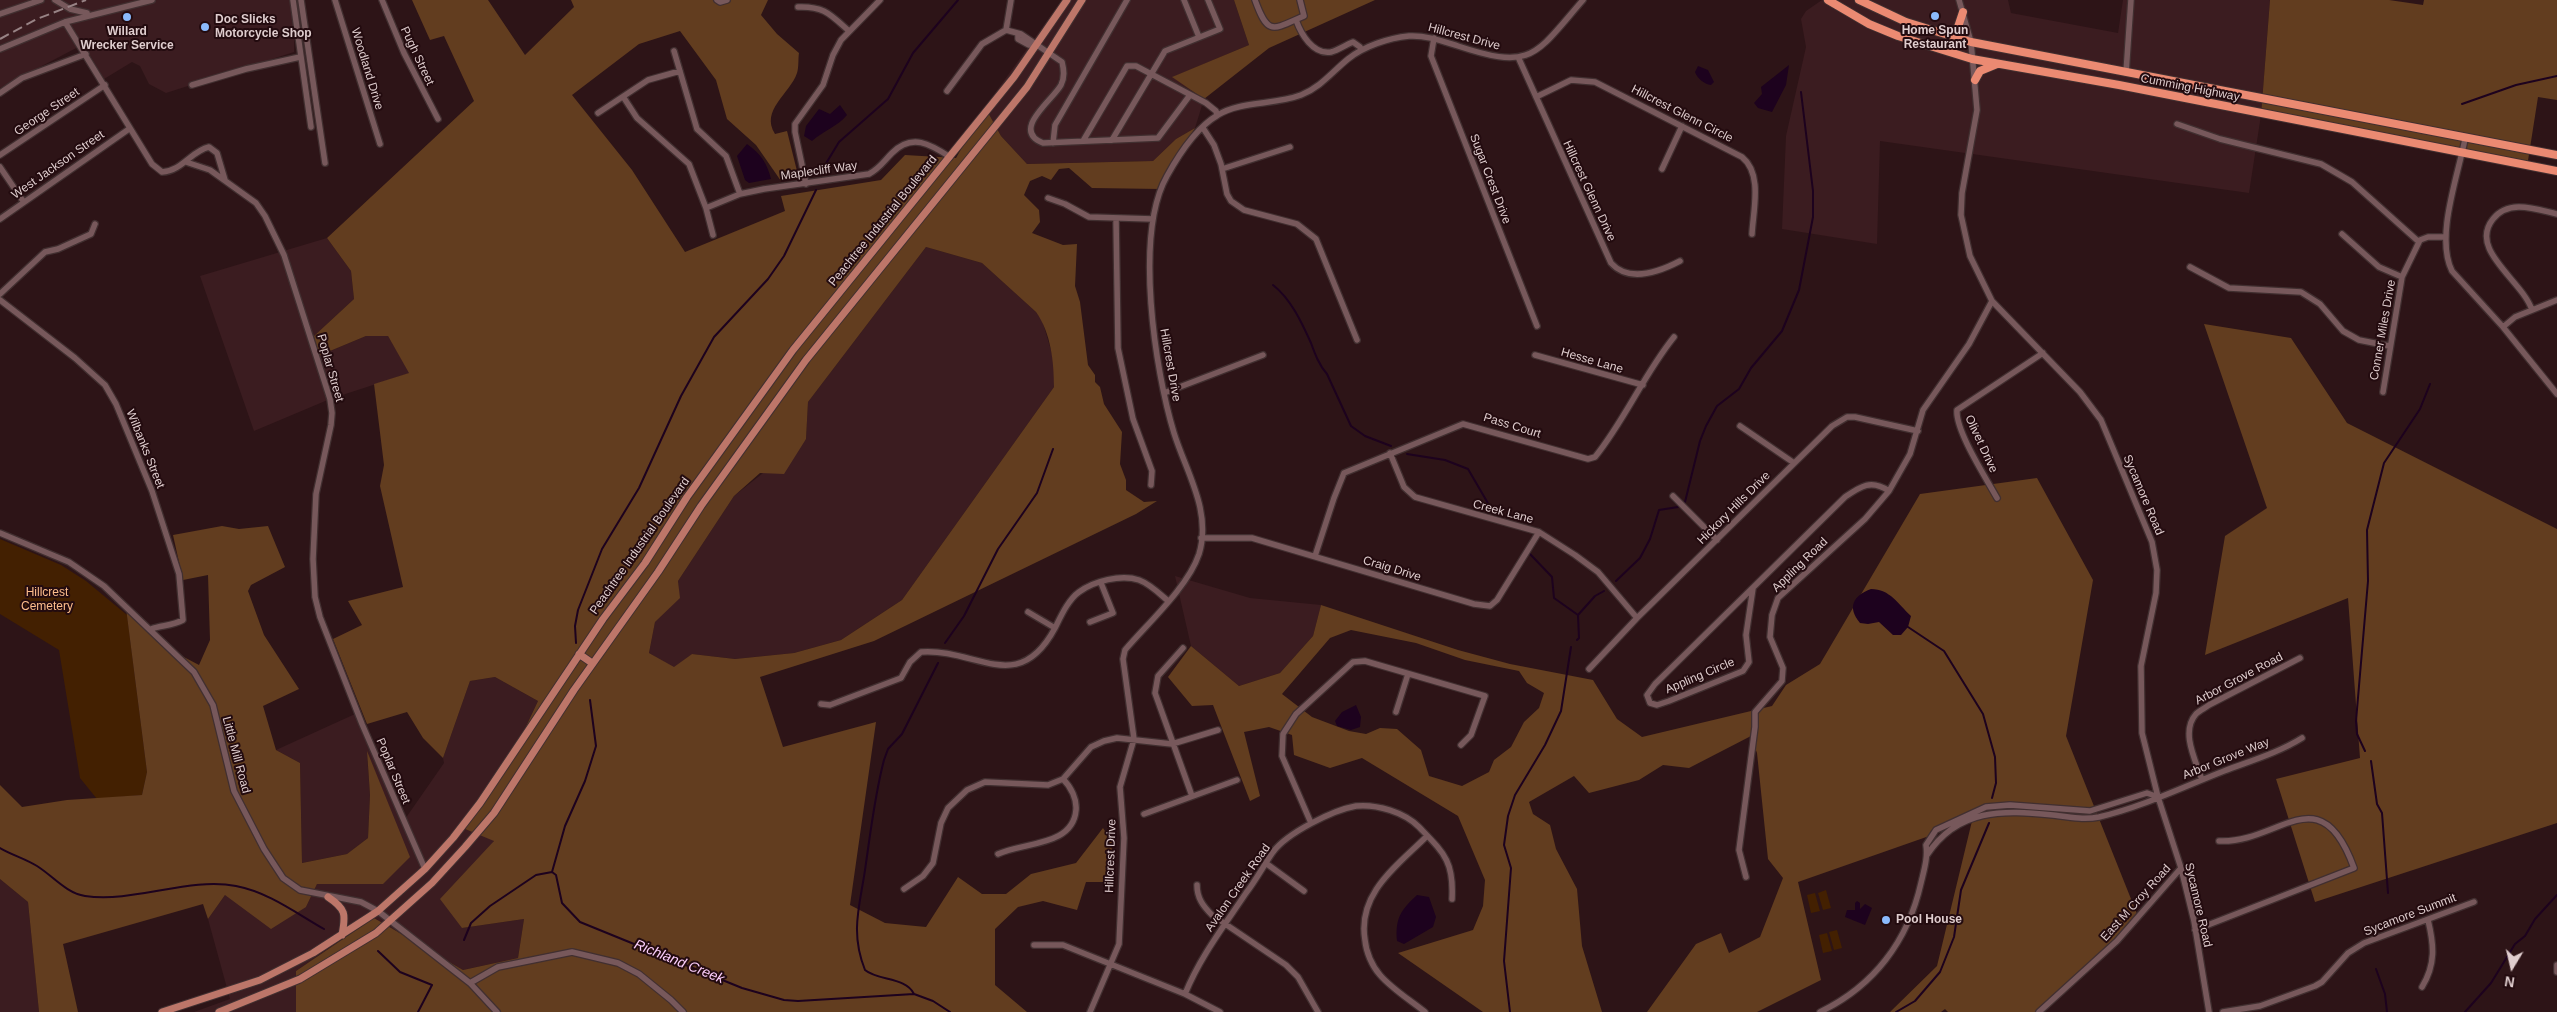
<!DOCTYPE html>
<html>
<head>
<meta charset="utf-8">
<style>
	body { margin:0 }
	#map { position:relative; width:2557px; height:1012px; overflow:hidden; background:#2d1417; font-family:Helvetica,sans-serif }
	canvas { display:block }
	.north { position:absolute; left:2487px; top:942px; width:50px; height:50px; -webkit-text-stroke:4px #230b0f; paint-order:stroke; rotate:189deg; font-size:14px; font-weight:700; line-height:20px; text-align:center; color:#dfcdce }
	.north::after { content:''; display:block; margin:auto; width:18px; height:22px; background:#dfcdce; clip-path:polygon(50% 0,100% 100%,50% 72%,0 100%) }
</style>
</head>
<body>
<div id="map">
<canvas width="2557" height="1012"></canvas>
<div class="north">N</div>
</div>
<script>
const g = document.querySelector('canvas').getContext('2d');
g.lineJoin = 'round';
function fill(path, color) {
  g.fillStyle = color;
  g.fill(path, 'evenodd');
}
function strokePath(path, color, width, dash) {
  g.strokeStyle = color;
  g.lineWidth = width;
  g.lineCap = dash ? 'butt' : 'round';
  g.setLineDash(dash || []);
  g.stroke(path);
}
function drawText(font, color, halo, rows, align = 'center') {
  g.font = font + ' Helvetica,sans-serif';
  g.lineWidth = 4;
  g.setLineDash([]);
  g.textBaseline = 'middle';
  g.strokeStyle = halo;
  g.fillStyle = color;
  for (const [text, x, y, turn = 0] of rows) {
    g.save();
    g.translate(x, y);
    g.rotate((+turn || 0) * Math.PI / 180);
    g.textAlign = isNaN(turn) ? turn : align;
    if (halo) g.strokeText(text, 0, 0);
    g.fillText(text, 0, 0);
    g.restore();
  }
}
const built = new Path2D(`
	M 0,0 L 294,0 L 294,52 L 166,93 L 149,84 L 140,66 L 132,62 L 104,79 L 91,57 L 80,46 L 0,88 Z
	M 1062,0 L 1234,0 L 1249,45 L 1173,77 L 1204,99 L 1195,128 L 1176,139 L 1153,161 L 1027,164 L 1001,136 L 985,107 Z
	M 1822,0 L 2008,0 L 2011,13 L 2118,33 L 2123,0 L 2270,0 L 2261,115 L 2249,193 L 1880,141 L 1877,244 L 1782,229 L 1786,136 L 1806,47 L 1801,19 L 1806,11 Z
	M 327,238 L 351,271 L 354,299 L 314,336 L 318,356 L 366,336 L 388,336 L 410,373 L 330,399 L 254,431 L 200,276 Z
	M 926,247 L 982,263 L 1036,312 L 1042,320 L 1054,360 L 1054,387 L 902,600 L 841,640 L 794,653 L 735,659 L 692,654 L 674,668 L 649,653 L 655,622 L 679,598 L 678,581 L 734,496 L 806,439 L 808,402 Z
	M 1175,576 L 1250,598 L 1321,605 L 1313,636 L 1280,673 L 1239,686 L 1191,646 Z
	M 495,677 L 538,701 L 521,737 L 465,829 L 494,840 L 462,928 L 524,919 L 518,958 L 463,970 L 374,918 L 296,971 L 296,1012 L 194,1012 L 230,999 L 208,919 L 225,895 L 306,907 L 317,884 L 383,884 L 367,753 L 370,795 L 368,838 L 347,854 L 302,863 L 300,763 L 276,750 L 355,714 L 403,822 L 444,763 L 443,758 L 470,681 Z
	M 0,879 L 28,902 L 39,1012 L 0,1012 Z`);
const green = new Path2D(`
	M 0,539 L 61,565 L 86,581 L 127,615 L 147,772 L 142,795 L 97,799 L 80,778 L 59,650 L 0,614 Z
	M 1826,890 L 1831,908 L 1823,910 L 1818,893 Z
	M 1815,893 L 1820,911 L 1811,913 L 1807,895 Z
	M 1837,930 L 1842,948 L 1834,950 L 1829,932 Z
	M 1827,933 L 1832,951 L 1823,953 L 1819,935 Z`);
const forest = new Path2D(`
	M 412,0 L 488,0 L 525,55 L 574,7 L 571,0 L 768,0 L 761,15 L 777,34 L 799,53 C 798,59 799,67 797,73 C 790,94 760,110 775,134 L 787,131 L 798,175 L 781,181 L 756,145 L 727,119 L 716,80 L 680,31 L 639,44 L 572,95 L 632,170 L 685,252 L 785,211 L 781,196 L 881,180 L 905,155 L 956,158 L 985,107 L 1001,136 L 1027,164 L 1153,161 L 1176,139 L 1195,128 L 1162,182 L 1161,189 L 1092,188 L 1069,168 L 1059,169 L 1051,180 L 1042,176 L 1030,181 L 1024,195 L 1039,210 L 1040,222 L 1032,233 L 1063,245 L 1077,244 L 1075,286 L 1080,302 L 1088,365 L 1095,375 L 1095,382 L 1100,387 L 1104,404 L 1122,432 L 1120,464 L 1126,480 L 1126,490 L 1144,502 L 1157,501 L 1136,514 L 874,641 L 760,677 L 783,747 L 876,722 L 850,905 L 885,923 L 926,927 L 958,877 L 982,894 L 1006,894 L 1031,874 L 1076,863 L 1103,828 L 1112,842 L 1110,882 L 1086,882 L 1077,910 L 1043,901 L 1018,907 L 995,929 L 995,985 L 1027,1012 L 296,1012 L 296,971 L 374,918 L 463,970 L 518,958 L 524,919 L 462,928 L 440,899 L 494,841 L 465,829 L 521,737 L 538,701 L 495,677 L 470,681 L 443,758 L 423,738 L 407,712 L 367,724 L 333,639 L 362,625 L 348,601 L 403,587 L 380,486 L 384,465 L 374,384 L 409,373 L 388,336 L 366,336 L 318,356 L 314,336 L 354,299 L 351,271 L 327,238 L 474,101 L 444,36 L 430,40 ZM 926,247 L 982,263 L 1036,312 C 1051,333 1054,362 1054,387 L 902,600 L 841,640 L 794,653 L 735,659 L 692,654 L 674,667 L 649,653 L 655,622 L 680,598 L 678,581 L 734,496 L 760,473 L 784,474 L 806,439 L 808,402 Z
	M 1234,0 L 1375,0 L 1269,48 L 1204,99 L 1172,77 L 1249,45 Z
	M 2270,0 L 2389,0 L 2423,5 L 2424,0 L 2557,0 L 2557,100 L 2538,97 L 2527,167 L 2261,115 Z
	M 2204,324 L 2291,338 L 2347,423 L 2557,529 L 2557,823 L 2315,902 L 2276,779 L 2360,758 L 2348,598 L 2205,655 L 2225,536 L 2267,508 Z
	M 2037,478 L 2093,580 L 2066,736 L 2139,919 L 2042,1012 L 1948,1012 L 1945,1009 L 1941,1012 L 1890,1012 L 1937,966 L 1972,821 L 1798,882 L 1821,980 L 1757,1012 L 1647,1012 L 1696,944 L 1721,933 L 1729,953 L 1760,937 L 1783,878 L 1768,859 L 1757,753 L 1751,736 L 1689,768 L 1663,765 L 1639,780 L 1589,793 L 1574,776 L 1529,802 L 1533,814 L 1550,825 L 1556,849 L 1577,889 L 1582,946 L 1602,1012 L 1483,1012 L 1398,953 L 1473,930 L 1483,906 L 1485,880 L 1458,816 L 1362,758 L 1330,768 L 1294,755 L 1292,735 L 1269,727 L 1244,732 L 1260,796 L 1250,801 L 1213,705 L 1192,706 L 1168,677 L 1191,646 L 1239,686 L 1280,673 L 1313,636 L 1321,605 L 1458,650 L 1510,664 L 1593,680 L 1617,719 L 1642,737 L 1772,706 L 1786,685 L 1820,664 L 1920,494 ZM 1351,630 L 1416,643 L 1465,660 L 1519,671 L 1527,683 L 1544,693 L 1539,708 L 1524,722 L 1511,747 L 1494,760 L 1489,772 L 1462,786 L 1429,776 L 1421,750 L 1397,729 L 1380,728 L 1366,734 L 1349,731 L 1312,717 L 1282,694 L 1330,638 Z
	M 222,526 L 239,529 L 268,526 L 285,567 L 251,585 L 248,591 L 264,635 L 299,689 L 263,706 L 276,750 L 300,763 L 302,863 L 347,854 L 368,838 L 370,795 L 367,751 L 410,857 L 383,884 L 317,884 L 306,907 L 271,929 L 225,895 L 208,919 L 203,904 L 63,944 L 78,1012 L 39,1012 L 28,902 L 0,879 L 0,785 L 22,807 L 67,800 L 142,795 L 147,772 L 126,608 L 161,645 L 199,665 L 210,640 L 208,575 L 183,580 L 173,535 Z`);
const water = new Path2D(`
	M 1789,65 L 1786,85 L 1772,112 L 1758,108 L 1754,103 L 1762,94 L 1761,87 Z
	M 1698,66 L 1708,70 L 1714,82 L 1711,85 C 1704,84 1697,78 1695,72 Z
	M 840,105 L 847,115 C 837,127 823,131 812,141 L 804,136 L 806,126 L 819,109 L 830,114 Z
	M 747,144 C 761,154 767,163 771,179 L 749,183 L 745,180 L 737,156 Z
	M 1871,589 C 1890,589 1898,604 1911,616 L 1908,627 L 1901,635 L 1893,635 L 1879,622 L 1868,624 L 1860,623 C 1847,607 1853,596 1871,589 Z
	M 1356,705 L 1361,717 L 1360,727 L 1351,730 L 1337,726 L 1335,721 L 1342,712 Z
	M 1417,895 L 1429,897 L 1436,917 L 1433,927 L 1404,944 L 1397,941 C 1395,918 1401,910 1417,895 Z
	M 1857,901 L 1860,903 L 1860,909 L 1865,904 L 1872,908 L 1865,925 L 1845,917 L 1847,910 L 1855,910 L 1855,903 Z`);
const stream = new Path2D(`
	M 2462,104 L 2516,85 L 2557,76
	M 819,175 L 839,142 L 888,99 L 913,53 L 958,0
	M 1273,285 C 1291,299 1302,323 1311,343 C 1315,354 1319,365 1327,374 L 1351,426 L 1365,436 L 1391,446
	M 1407,454 L 1445,460 L 1468,469 L 1489,505
	M 1685,502 L 1700,441 L 1706,426 L 1717,406 L 1739,389 L 1751,368 L 1782,331 L 1799,290 L 1813,217 L 1813,191 L 1801,92
	M 1530,554 L 1552,577 L 1554,598 L 1578,615
	M 1616,581 L 1640,558 L 1650,539 L 1659,510 L 1678,507
	M 1908,627 L 1944,651 L 1983,714 L 1995,757 L 1996,783 L 1992,798
	M 1577,640 L 1579,638 L 1578,615 L 1595,596 L 1604,591
	M 576,643 L 575,626 L 578,610 L 602,549 L 639,488 L 681,396 L 714,337 L 768,279 L 784,256 L 816,190
	M 945,643 L 964,616 L 998,549 L 1037,493 L 1053,449
	M 2365,751 L 2357,734 L 2356,721 L 2368,581 L 2367,530 L 2384,463 L 2420,409 L 2430,384
	M 2371,761 L 2377,804 L 2382,813 L 2388,893
	M 0,848 C 12,855 26,859 37,866 C 53,876 66,893 85,896 C 135,903 188,877 236,886 C 268,892 296,913 324,929
	M 552,872 L 556,875 L 562,903 L 580,922 L 742,988 L 784,1000 L 798,1001 L 914,994 L 933,1001 L 950,1012
	M 552,872 L 565,826 L 585,781 L 596,746 L 590,700
	M 464,940 L 471,923 L 490,906 L 536,875 L 552,872
	M 378,951 L 400,972 L 432,985 L 418,1012
	M 2376,969 L 2385,994 L 2387,1012
	M 914,994 C 906,977 878,981 865,970 C 849,930 861,903 866,863 C 871,829 875,794 884,760 L 888,749 L 902,734 L 938,663
	M 1510,1012 L 1504,961 L 1511,868 L 1504,845 L 1508,816 L 1515,795 L 1545,745 L 1561,711 L 1571,647
	M 1896,1012 L 1915,1001 L 1940,972 L 1954,937 L 1961,890 L 1989,823
	M 2465,1012 L 2491,983 L 2515,944 L 2525,936 L 2535,919 L 2557,895`);
const minor = new Path2D(`
	M 55,0 L 70,9 L 87,13
	M 293,0 L 311,127
	M 301,0 L 325,163
	M 335,0 L 380,144
	M 382,0 L 404,53 L 438,119
	M 717,0 L 720,2 L 727,0
	M 1184,0 L 1199,37
	M 1255,0 C 1268,36 1272,30 1304,16 L 1300,0
	M 1959,0 L 1971,42 L 1977,110 L 1962,193 L 1961,215 L 1970,256 L 1992,301 L 2080,392 L 2101,420 L 2152,542 L 2157,570 L 2156,593 L 2141,666 L 2142,733 L 2158,797 L 2181,868 L 2194,921 L 2209,1012
	M 798,7 C 824,6 830,14 849,31
	M 0,14 L 41,0
	M 1296,20 C 1301,34 1313,55 1331,52 C 1339,50 1345,45 1353,42 L 1360,47 L 1361,50
	M 65,22 L 152,164 L 162,172 C 182,171 191,151 209,147 L 217,153 L 225,180
	M 1006,30 L 1021,34 L 1062,62 C 1064,70 1065,77 1061,85 C 1053,100 1010,130 1043,143 L 1158,138 L 1190,95
	M 1006,30 L 1011,0
	M 1018,35 L 1018,39 L 1029,45 L 1034,45
	M 1434,38 L 1431,56 L 1537,326
	M 0,49 L 65,22 L 152,0
	M 674,51 L 697,129 L 726,156 L 740,194
	M 1519,59 L 1611,263 C 1629,283 1659,272 1680,261
	M 2126,73 L 2131,0
	M 192,85 L 246,69 L 300,57
	M 947,91 L 982,44 L 1006,30
	M 0,93 L 22,78 L 86,54
	M 1536,97 L 1571,80 L 1595,82 L 1742,157 C 1763,174 1753,211 1752,234
	M 624,98 L 637,118 L 689,164 L 706,208 L 713,235
	M 598,113 L 648,80 L 680,71
	M 2177,124 L 2220,139 L 2321,164 L 2352,182 L 2419,242
	M 1203,128 L 1214,145 L 1221,164 L 1227,194 L 1231,201 L 1244,210 L 1297,224 L 1316,239 L 1357,340
	M 2465,139 C 2458,176 2435,237 2452,271 L 2503,327 L 2557,394
	M 1112,140 L 1165,51 L 1220,29 L 1208,0
	M 1083,141 L 1127,66 L 1136,66 L 1206,103 L 1216,111 L 1217,115
	M 1053,143 L 1055,125 L 1127,0
	M 0,155 L 105,85
	M 186,162 L 210,170 L 256,203 L 265,216 L 284,255 L 330,399 L 332,413 L 331,425 L 316,494 L 313,559 L 315,597 L 320,617 L 362,724 L 425,869
	M 0,167 L 23,201
	M 1222,169 L 1290,147
	M 1662,169 L 1682,126
	M 806,184 L 795,132 L 795,124 L 823,85 L 833,55 L 841,40 L 880,0
	M 1048,198 L 1065,204 L 1089,217 L 1153,219
	M 706,208 L 740,194 L 764,189 L 869,174 C 880,168 883,162 892,153 C 912,133 930,144 950,157
	M 1116,218 L 1118,348 L 1133,419 L 1152,471 L 1151,485
	M 0,219 L 129,129
	M 2342,234 L 2379,267 L 2402,277
	M 2190,267 L 2229,288 L 2301,292 L 2320,304 L 2343,331 L 2359,340 L 2389,346
	M 0,294 L 45,252 L 58,249 L 91,234 L 95,224
	M 0,300 L 75,358 L 105,385 L 116,404 L 152,491 L 179,574 L 183,620 C 172,626 162,625 151,629
	M 2532,310 C 2522,280 2468,250 2493,219 C 2509,199 2535,209 2557,214
	M 2503,327 L 2515,317 L 2557,300
	M 1535,355 L 1643,385
	M 2383,392 L 2402,277 L 2420,240 L 2428,237 L 2445,237
	M 1164,393 L 1263,355
	M 1740,426 L 1794,463
	M 1390,453 L 1404,487 L 1415,497 L 1539,532 L 1575,555 L 1598,572 L 1637,618
	M 1673,496 L 1717,540
	M 1997,498 C 1986,478 1955,430 1957,410 L 2043,353
	M 0,533 L 69,562 L 104,586 L 194,672 L 213,705 L 234,791 L 264,849 L 283,878 L 300,890 L 361,902 L 378,911 L 470,983 L 497,1012
	M 1201,538 L 1252,538 L 1474,604 L 1490,606 L 1497,600 L 1539,532
	M 1315,556 L 1334,498 L 1344,473 L 1463,424 L 1588,459 L 1595,457 C 1625,420 1644,374 1674,337
	M 1753,588 L 1746,635 L 1749,662 L 1743,671 L 1669,701 L 1657,705 L 1650,703 L 1647,695 L 1655,684 L 1845,497 C 1861,486 1871,479 1889,491
	M 1028,612 L 1055,628 C 1061,616 1068,600 1079,592 C 1094,581 1121,574 1139,580 C 1150,584 1159,593 1168,601
	M 1090,622 L 1113,613 L 1101,583
	M 1183,648 L 1158,676 L 1155,693 L 1192,796
	M 1589,669 L 1637,618 L 1832,426 L 1847,417 L 1855,417 L 1918,431
	M 821,704 L 830,705 L 901,678 L 910,662 L 921,652 C 977,648 1018,697 1055,628
	M 1396,712 L 1408,674
	M 2202,780 C 2196,761 2180,732 2196,714 C 2199,711 2205,708 2209,705 L 2300,658
	M 1144,814 L 1237,780
	M 1311,823 L 1282,756 L 1283,734 L 1296,714 L 1353,662 L 1365,661 L 1485,696 L 1471,735 L 1461,745
	M 998,854 C 1025,842 1073,846 1076,810 C 1077,799 1071,787 1063,779
	M 1927,855 C 1958,808 2003,810 2053,815 C 2068,817 2084,820 2099,817 C 2142,807 2183,787 2224,771 C 2250,761 2278,753 2302,738
	M 1267,864 L 1304,891
	M 1746,877 L 1739,850 L 1755,727 L 1755,712 L 1782,681 L 1783,668 L 1770,637 L 1772,615 L 1778,598 L 1865,519 L 1889,491 L 1910,454 L 1923,410 L 1969,344 L 1992,301
	M 1197,885 C 1197,898 1203,906 1212,915 L 1286,965 L 1298,977 L 1318,1012
	M 904,889 L 923,876 L 933,863 L 941,823 L 948,808 L 967,790 L 985,782 L 1048,785 L 1063,779 L 1091,747 L 1104,741 L 1117,738 L 1172,744 L 1218,730
	M 2195,930 L 2354,868 C 2320,774 2279,844 2219,841
	M 1034,945 L 1063,945 L 1185,994 L 1220,1012
	M 2557,965 L 2557,972
	M 470,983 L 498,967 L 572,952 L 618,963 L 639,974 L 671,1000 L 683,1012
	M 2422,987 C 2436,964 2434,945 2428,920
	M 1185,994 C 1200,957 1224,926 1246,893 C 1256,880 1264,865 1273,852 C 1287,833 1333,810 1356,806 C 1377,804 1404,812 1419,827 C 1444,853 1454,861 1452,899
	M 1090,1012 L 1119,944 L 1124,838 L 1120,787 L 1134,739 L 1123,659 L 1125,650 C 1148,623 1188,587 1199,554 C 1212,511 1186,472 1174,433 C 1155,371 1134,234 1167,176 C 1178,156 1197,127 1218,115 C 1240,101 1275,105 1301,95 C 1321,87 1332,72 1348,59 C 1364,46 1389,38 1409,36 C 1426,35 1442,41 1458,46 C 1533,71 1535,55 1583,0
	M 1425,1012 C 1410,1000 1392,989 1380,975 C 1372,966 1366,952 1365,940 C 1357,893 1398,865 1427,836
	M 1820,1012 C 1874,986 1908,941 1921,883 C 1924,870 1928,858 1926,845 L 1936,830 L 1986,807 L 2010,805 L 2090,811 L 2147,793 L 2158,797
	M 2039,1012 L 2117,941 L 2181,868
	M 2223,1012 L 2260,1006 L 2315,986 L 2322,982 L 2348,953 L 2364,943 L 2474,902`);
const major = new Path2D(`
	M 579,654 L 592,663
	M 328,897 C 346,909 346,914 342,935
	M 162,1012 L 260,980 L 313,953 L 378,911 L 425,869 L 453,838 L 480,803 L 603,619 L 645,563 L 687,497 L 793,350 L 1014,77 L 1067,0
	M 219,1012 L 300,979 L 376,933 L 432,883 L 465,847 L 494,813 L 574,690 L 658,572 L 701,506 L 806,360 L 1027,87 L 1082,0`);
const highway = new Path2D(`
	M 1828,0 L 1869,24 L 1898,36 L 1972,59 L 2119,85 L 2557,171
	M 1859,0 L 1906,22 L 1971,42 L 2557,155
	M 1947,34 L 1957,30 L 1963,12
	M 1975,80 L 1980,71 L 1997,64`);
const rail = new Path2D(`
	M 0,39 L 37,19 L 86,0`);
const markers = [
	[1935,16,5,"#8bbafc"],
	[127,17,5,"#8bbafc"],
	[205,27,5,"#8bbafc"],
	[1886,920,5,"#8bbafc"]
];
const poiNames = [
	["Doc Slicks",215,20],
	["Motorcycle Shop",215,34],
	["Home Spun",1935,31,"center"],
	["Restaurant",1935,45,"center"],
	["Willard",127,32,"center"],
	["Wrecker Service",127,46,"center"],
	["Pool House",1896,920]
];
const streetNames = [
	["Hillcrest Drive",1464,37,15],
	["Pugh Street",417,56,65],
	["Woodland Drive",367,69,73],
	["Cumming Highway",2190,88,11],
	["George Street",47,112,-34],
	["Hillcrest Glenn Circle",1682,114,27],
	["West Jackson Street",58,165,-35],
	["Maplecliff Way",819,171,-8],
	["Sugar Crest Drive",1490,179,69],
	["Hillcrest Glenn Drive",1589,191,65],
	["Peachtree Industrial Boulevard",883,221,-51],
	["Conner Miles Drive",2383,330,-80],
	["Hesse Lane",1592,361,16],
	["Hillcrest Drive",1170,365,80],
	["Poplar Street",330,368,74],
	["Pass Court",1512,426,17],
	["Olivet Drive",1981,444,65],
	["Wilbanks Street",145,449,68],
	["Sycamore Road",2143,495,67],
	["Hickory Hills Drive",1734,508,-45],
	["Creek Lane",1503,512,15],
	["Peachtree Industrial Boulevard",640,546,-55],
	["Appling Road",1800,565,-44],
	["Craig Drive",1392,569,17],
	["Appling Circle",1700,676,-23],
	["Arbor Grove Road",2239,679,-28],
	["Little Mill Road",236,755,75],
	["Arbor Grove Way",2226,759,-22],
	["Poplar Street",393,771,67],
	["Hillcrest Drive",1111,856,-88],
	["Avalon Creek Road",1238,888,-55],
	["East M Croy Road",2136,903,-48],
	["Sycamore Road",2198,905,77],
	["Sycamore Summit",2410,915,-21]
];
const parkNames = [
	["Hillcrest",47,593],
	["Cemetery",47,607]
];
const waterNames = [
	["Richland Creek",679,962,22]
];
fill(built, '#3b1c20');
fill(green, '#432001');
fill(forest, '#623d1f');
fill(water, '#1d021e');
strokePath(stream, '#1d021e', 2);
strokePath(minor, '#412f30', 8);
strokePath(major, '#412f30', 9);
strokePath(highway, '#412f30', 10);
strokePath(minor, '#77585b', 5.5);
strokePath(major, '#bd7669', 7);
strokePath(highway, '#eb8a72', 8);
strokePath(rail, '#988385', 2, [10, 5]);
for (const [x, y, r, color] of markers) {
  const dot = new Path2D();
  dot.arc(x, y, r, 0, 2 * Math.PI);
  g.fillStyle = color;
  g.fill(dot);
  strokePath(dot, '#230b0f', 2);
}
drawText('bold 12px', '#dfcdce', '#230b0f', poiNames, 'left');
drawText('12px', '#dfcdce', '#230b0f', streetNames);
drawText('12px', '#fdbd8c', '#230b0f', parkNames);
drawText('italic 14px', '#fdcffd', '#230b0f', waterNames);
</script>
</body>
</html>
